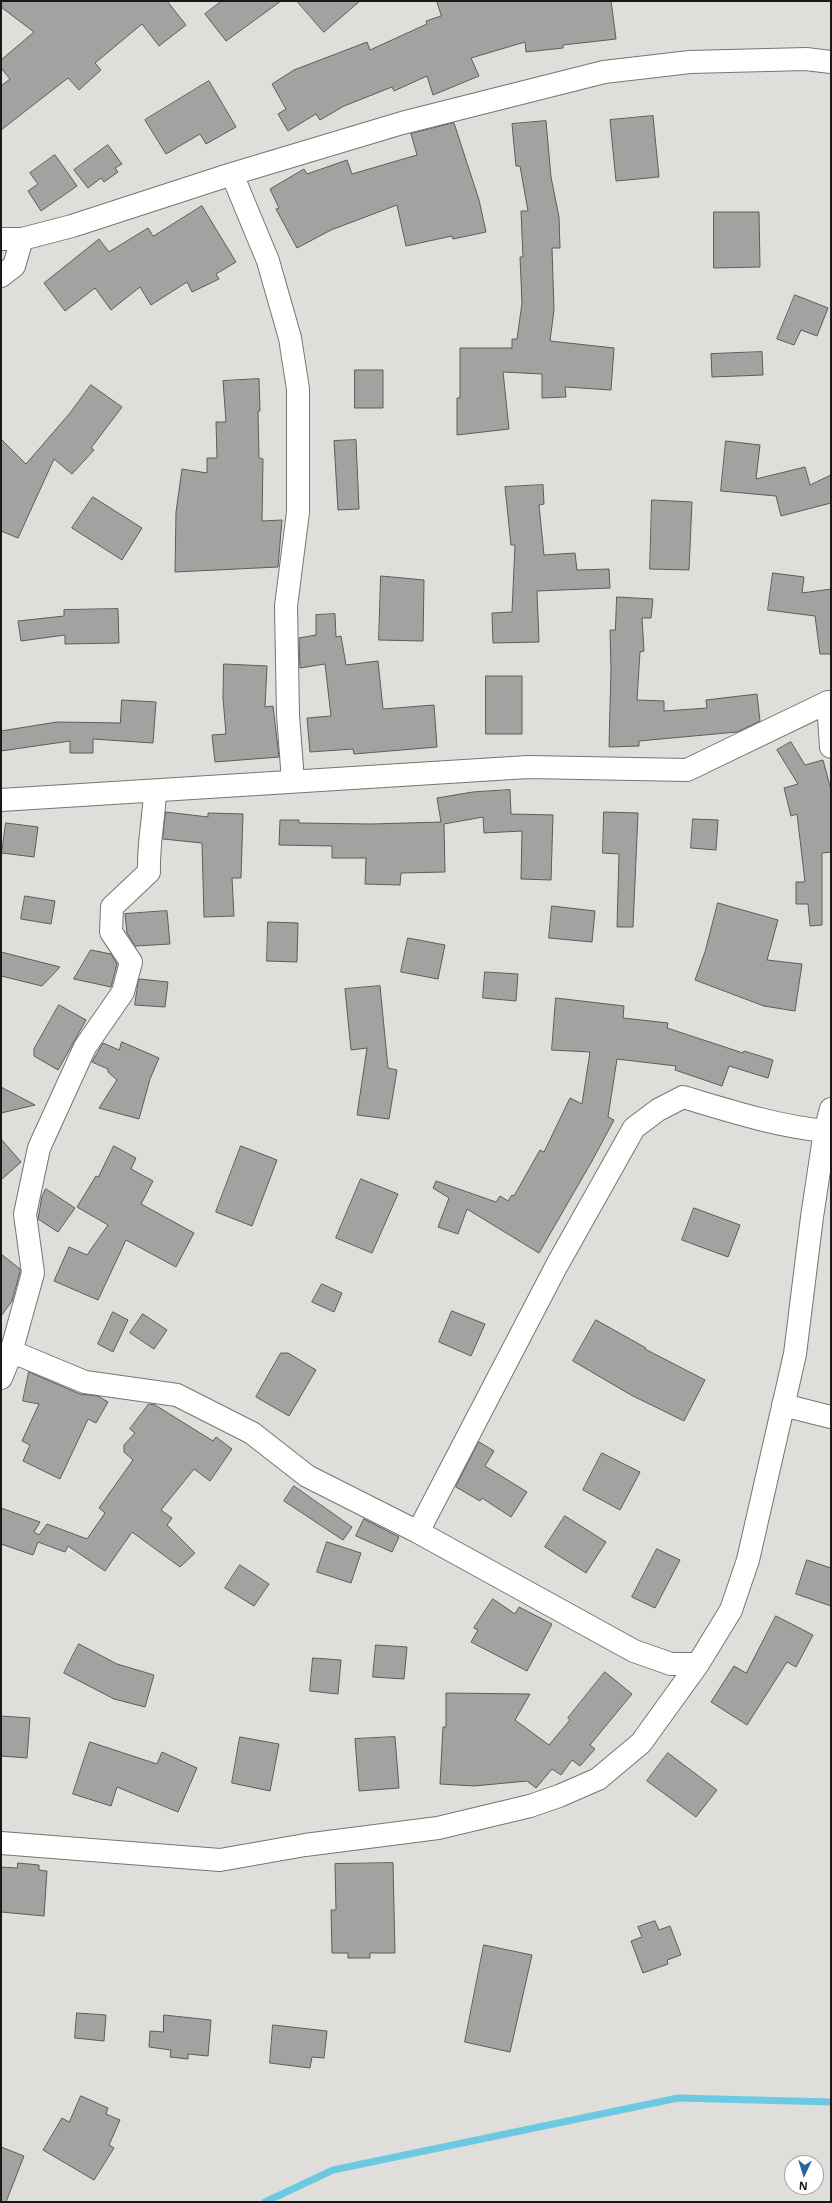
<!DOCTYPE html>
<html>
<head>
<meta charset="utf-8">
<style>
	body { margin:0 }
	#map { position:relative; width:832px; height:2203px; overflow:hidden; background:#e0dedb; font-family:"Noto Sans",sans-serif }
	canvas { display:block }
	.frame { position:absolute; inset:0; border:2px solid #191918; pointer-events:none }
	.north { position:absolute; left:784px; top:2155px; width:40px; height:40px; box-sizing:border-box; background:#fff; border:1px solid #a3a3a3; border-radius:50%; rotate:184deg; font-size:11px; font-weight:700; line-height:16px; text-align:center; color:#191918 }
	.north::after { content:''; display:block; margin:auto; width:14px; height:18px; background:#29669d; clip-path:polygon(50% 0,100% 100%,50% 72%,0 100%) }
</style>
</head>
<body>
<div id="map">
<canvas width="832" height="2203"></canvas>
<div class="frame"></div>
<div class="north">N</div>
</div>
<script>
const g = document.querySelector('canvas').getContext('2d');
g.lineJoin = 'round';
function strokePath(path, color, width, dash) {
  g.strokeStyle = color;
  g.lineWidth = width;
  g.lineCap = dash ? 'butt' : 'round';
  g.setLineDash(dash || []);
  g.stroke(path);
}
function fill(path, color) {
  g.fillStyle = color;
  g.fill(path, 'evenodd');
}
const stream = new Path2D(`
	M 265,2202 L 333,2170 L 678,2098 L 831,2102`);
const building = new Path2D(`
	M 1,1 L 167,1 L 186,25 L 159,46 L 142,24 L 95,63 L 101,70 L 79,90 L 68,78 L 1,130 L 1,86 L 10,79 L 1,68 L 1,60 L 34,32 L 1,7 Z
	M 222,1 L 281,1 L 226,41 L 205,14 Z
	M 297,1 L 360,1 L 324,32 Z
	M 437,1 L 611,1 L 616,39 L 563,45 L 563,48 L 526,52 L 525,42 L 471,58 L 479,76 L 433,95 L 427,76 L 394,91 L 392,87 L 344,106 L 320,120 L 316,114 L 288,131 L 278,114 L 286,109 L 272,84 L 294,70 L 367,42 L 370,50 L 427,24 L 426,21 L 441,16 Z
	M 209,81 L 236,127 L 206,144 L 200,134 L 166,154 L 145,120 Z
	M 653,116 L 659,177 L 616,181 L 610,120 Z
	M 546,121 L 551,177 L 559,217 L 560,248 L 552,248 L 554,310 L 550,341 L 614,348 L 611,390 L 565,387 L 566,397 L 542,398 L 542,374 L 503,372 L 509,429 L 457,435 L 457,398 L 460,398 L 460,348 L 512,348 L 512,339 L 517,339 L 522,303 L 520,257 L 523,257 L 521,211 L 528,211 L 520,166 L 516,166 L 512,124 Z
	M 454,123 L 479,200 L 486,232 L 453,239 L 452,236 L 406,246 L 397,205 L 331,230 L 297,248 L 276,209 L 279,208 L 270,189 L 304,169 L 307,174 L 347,160 L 352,174 L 417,155 L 411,134 Z
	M 108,145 L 122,164 L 115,168 L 118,172 L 104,182 L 101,178 L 88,188 L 74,170 Z
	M 55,155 L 77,186 L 41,211 L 28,191 L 38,184 L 30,173 Z
	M 202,206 L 236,262 L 216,274 L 219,279 L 192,292 L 187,282 L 151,305 L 140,287 L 111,310 L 95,288 L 65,311 L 44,283 L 99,239 L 109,252 L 148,228 L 153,236 Z
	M 714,212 L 759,212 L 760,267 L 714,268 Z
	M 795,295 L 828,308 L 817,336 L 801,330 L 794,345 L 777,339 Z
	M 762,352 L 763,375 L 712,377 L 711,354 Z
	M 355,370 L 383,370 L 383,408 L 355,408 Z
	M 259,379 L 260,411 L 258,411 L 259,458 L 263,459 L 262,521 L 282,520 L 278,567 L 175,572 L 176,512 L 182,469 L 207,473 L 207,458 L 217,458 L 216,422 L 226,422 L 223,381 Z
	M 91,385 L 122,407 L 91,448 L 94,450 L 72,474 L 54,459 L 18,538 L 1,531 L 1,439 L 26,464 L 70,413 Z
	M 356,440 L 359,509 L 338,510 L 334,441 Z
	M 726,441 L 760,445 L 756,479 L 805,467 L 810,485 L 831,475 L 831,503 L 781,516 L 776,496 L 721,491 Z
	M 543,485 L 544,504 L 539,505 L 544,555 L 575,553 L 577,570 L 609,569 L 610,588 L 537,591 L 539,642 L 493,643 L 492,613 L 512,612 L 515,545 L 511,545 L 505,487 Z
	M 93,497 L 142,528 L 122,560 L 72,528 Z
	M 652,500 L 692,502 L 689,570 L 650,569 Z
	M 773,573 L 804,577 L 802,593 L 831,589 L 831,654 L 820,654 L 815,616 L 768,610 Z
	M 381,576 L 424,580 L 423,641 L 379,640 Z
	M 617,597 L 653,599 L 651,618 L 642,618 L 644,651 L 640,652 L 637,700 L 664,701 L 664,711 L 707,708 L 706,700 L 757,694 L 760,721 L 737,732 L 639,741 L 639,746 L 609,747 L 611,669 L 610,630 L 615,630 Z
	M 118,609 L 119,643 L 65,644 L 65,635 L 21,641 L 18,621 L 64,616 L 64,610 Z
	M 335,614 L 336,637 L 341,636 L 346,665 L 378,661 L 383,709 L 434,705 L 437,747 L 354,754 L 353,749 L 310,752 L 307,718 L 331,716 L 325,664 L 300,668 L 299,638 L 316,635 L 316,615 Z
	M 224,664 L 267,666 L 265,707 L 273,706 L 279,757 L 215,762 L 212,735 L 226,734 L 223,698 Z
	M 486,676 L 522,676 L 522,734 L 486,734 Z
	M 122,700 L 156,702 L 153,743 L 93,739 L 93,753 L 70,753 L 70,741 L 1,751 L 1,731 L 57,722 L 120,723 Z
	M 791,742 L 805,765 L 823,760 L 831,790 L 831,852 L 822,853 L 822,925 L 810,926 L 808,904 L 796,904 L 796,882 L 805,882 L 797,814 L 791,816 L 784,788 L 798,784 L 777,750 Z
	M 510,790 L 511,814 L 553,815 L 551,880 L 521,879 L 522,831 L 484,833 L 483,817 L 444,824 L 445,872 L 401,873 L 400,885 L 365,884 L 366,858 L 332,858 L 332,846 L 279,845 L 280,820 L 299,820 L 299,823 L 371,824 L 441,822 L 437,798 L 473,792 Z
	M 166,812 L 208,817 L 208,813 L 243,814 L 241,878 L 232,878 L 234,916 L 204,917 L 202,843 L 163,839 Z
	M 604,812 L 638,813 L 633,927 L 617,927 L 619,854 L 603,853 Z
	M 693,819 L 718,820 L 716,850 L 691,848 Z
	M 6,823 L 38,827 L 34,857 L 2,853 Z
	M 25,896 L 55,901 L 51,924 L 21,919 Z
	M 718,903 L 778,920 L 767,960 L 802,964 L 795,1011 L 764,1006 L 695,980 L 705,952 Z
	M 552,906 L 595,911 L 592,942 L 549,938 Z
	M 167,911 L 170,944 L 135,946 L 127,933 L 125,914 Z
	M 268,922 L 298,923 L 297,962 L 267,961 Z
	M 408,938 L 445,945 L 438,979 L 401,972 Z
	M 91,950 L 111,954 L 117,964 L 111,987 L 74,979 Z
	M 1,952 L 60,967 L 42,986 L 1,976 Z
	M 485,972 L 518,974 L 516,1001 L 483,998 Z
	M 139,979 L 168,982 L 165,1007 L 135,1005 Z
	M 380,986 L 388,1068 L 397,1070 L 389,1119 L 357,1115 L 367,1048 L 351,1050 L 345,989 Z
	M 556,998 L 624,1006 L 623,1018 L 668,1023 L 667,1028 L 743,1053 L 744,1051 L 773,1060 L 768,1078 L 729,1066 L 722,1086 L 675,1070 L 676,1066 L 617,1059 L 608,1117 L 614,1120 L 592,1161 L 539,1253 L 467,1209 L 458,1234 L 438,1227 L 449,1198 L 433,1188 L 436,1181 L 496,1202 L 500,1196 L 508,1201 L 512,1195 L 514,1196 L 540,1150 L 544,1152 L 570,1098 L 582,1104 L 590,1052 L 552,1050 Z
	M 59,1005 L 86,1020 L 58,1070 L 34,1056 L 34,1049 Z
	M 122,1042 L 159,1058 L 150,1079 L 139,1119 L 99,1108 L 117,1080 L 108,1072 L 108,1069 L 92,1062 L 103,1043 L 119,1050 Z
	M 1,1087 L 35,1105 L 1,1113 Z
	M 1,1139 L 21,1162 L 1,1180 Z
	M 114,1146 L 136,1158 L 131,1169 L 153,1181 L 141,1204 L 194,1233 L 176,1267 L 126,1240 L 98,1300 L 54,1281 L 69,1247 L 87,1255 L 108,1225 L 77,1207 L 96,1176 L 98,1177 Z
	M 241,1146 L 277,1160 L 252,1226 L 216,1212 Z
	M 361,1179 L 398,1194 L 372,1253 L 336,1238 Z
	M 46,1189 L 75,1208 L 58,1232 L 38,1219 L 42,1196 Z
	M 694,1208 L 740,1225 L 728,1257 L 682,1240 Z
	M 1,1254 L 20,1269 L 20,1272 L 12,1301 L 1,1316 Z
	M 322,1284 L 342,1293 L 334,1312 L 312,1302 Z
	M 452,1311 L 485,1324 L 471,1356 L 439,1342 Z
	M 113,1312 L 128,1320 L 113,1352 L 98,1344 Z
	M 143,1314 L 167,1330 L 154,1349 L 130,1333 Z
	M 596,1320 L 646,1348 L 645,1349 L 705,1380 L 684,1421 L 631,1395 L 573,1361 Z
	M 281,1353 L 288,1353 L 316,1370 L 289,1416 L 256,1397 Z
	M 29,1372 L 80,1394 L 98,1396 L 108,1402 L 96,1423 L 88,1419 L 60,1479 L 23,1461 L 30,1445 L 22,1441 L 39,1404 L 23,1401 Z
	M 149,1404 L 155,1405 L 213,1441 L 216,1437 L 232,1449 L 210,1481 L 194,1469 L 161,1510 L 172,1518 L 167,1525 L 195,1553 L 180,1567 L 132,1532 L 105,1571 L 68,1546 L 65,1552 L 38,1542 L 33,1555 L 1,1544 L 1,1508 L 40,1522 L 34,1532 L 39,1535 L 47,1524 L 87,1539 L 105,1513 L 99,1508 L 133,1460 L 124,1452 L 124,1445 L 135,1433 L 130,1429 Z
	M 479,1442 L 494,1451 L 485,1466 L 527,1492 L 511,1517 L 482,1498 L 480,1501 L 456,1487 Z
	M 602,1453 L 640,1472 L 620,1510 L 583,1490 Z
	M 294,1486 L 352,1527 L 343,1540 L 284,1501 Z
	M 565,1516 L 606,1542 L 586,1573 L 545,1547 Z
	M 364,1519 L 399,1537 L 392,1552 L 356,1536 Z
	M 327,1542 L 361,1553 L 351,1583 L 317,1572 Z
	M 657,1549 L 680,1560 L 655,1608 L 632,1597 Z
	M 807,1560 L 831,1568 L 831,1606 L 796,1594 Z
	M 240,1565 L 269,1584 L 254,1606 L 225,1588 Z
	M 493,1599 L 515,1614 L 519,1607 L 552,1624 L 527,1671 L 471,1642 L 478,1630 L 474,1628 Z
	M 776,1616 L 813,1635 L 796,1667 L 787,1662 L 747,1725 L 711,1702 L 734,1666 L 746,1673 Z
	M 79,1644 L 117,1664 L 154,1675 L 145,1707 L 114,1699 L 64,1673 Z
	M 376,1645 L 407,1647 L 404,1679 L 373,1677 Z
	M 313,1658 L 341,1660 L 338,1694 L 310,1691 Z
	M 605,1672 L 632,1694 L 590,1745 L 595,1749 L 580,1766 L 572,1760 L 561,1775 L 552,1769 L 536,1788 L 527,1781 L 474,1786 L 440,1784 L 443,1727 L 446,1727 L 446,1693 L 530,1694 L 515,1720 L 549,1745 L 570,1720 L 568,1718 Z
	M 1,1716 L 30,1718 L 27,1758 L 1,1756 Z
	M 240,1737 L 279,1744 L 270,1791 L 232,1783 Z
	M 395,1737 L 399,1788 L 359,1791 L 355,1739 Z
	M 90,1742 L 157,1764 L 162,1752 L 197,1768 L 178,1812 L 117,1787 L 111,1806 L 73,1794 Z
	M 668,1753 L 717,1790 L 696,1817 L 647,1781 Z
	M 18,1863 L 39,1865 L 39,1870 L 47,1871 L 44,1916 L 1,1912 L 1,1867 L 17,1868 Z
	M 393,1863 L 395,1953 L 370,1953 L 370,1958 L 348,1958 L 348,1953 L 332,1953 L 331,1910 L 336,1910 L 335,1864 Z
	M 655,1921 L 659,1930 L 670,1926 L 681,1955 L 667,1960 L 668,1964 L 643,1973 L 631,1941 L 642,1937 L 638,1927 Z
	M 484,1945 L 532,1955 L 510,2052 L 465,2042 Z
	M 77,2013 L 106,2015 L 104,2041 L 75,2038 Z
	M 164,2015 L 211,2020 L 208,2056 L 188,2054 L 188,2059 L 170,2057 L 171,2050 L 149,2047 L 150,2031 L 163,2032 Z
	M 273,2025 L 327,2031 L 324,2058 L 312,2057 L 310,2068 L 270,2063 Z
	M 81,2096 L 108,2108 L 106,2114 L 120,2120 L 109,2145 L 114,2148 L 94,2180 L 43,2150 L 62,2118 L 69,2122 Z
	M 1,2147 L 24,2156 L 6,2202 L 1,2202 Z`);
const minor = new Path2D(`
	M 232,174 L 268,261 L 290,338 L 298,389 L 298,512 L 286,606 L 288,715 L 293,781
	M 1,239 L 22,239 L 72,226 L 232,174 L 402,123 L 604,72 L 690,62 L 806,59 L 831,62
	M 1,276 L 14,266 L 22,239
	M 1,800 L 528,767 L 687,770 L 828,702 L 831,747
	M 10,1356 L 33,1273 L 25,1214 L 39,1148 L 85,1047 L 123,992 L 131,962 L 111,932 L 112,907 L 149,872 C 148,844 154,819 155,791
	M 1,1378 L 10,1356 L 20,1355 L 85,1382 L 177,1395 L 252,1433 L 307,1476 L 418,1532 L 634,1651 L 671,1664 L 698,1664
	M 783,1405 L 831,1417
	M 418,1532 L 557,1265 L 634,1128 L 658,1110 L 683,1097 C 730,1111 776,1126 825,1131
	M 1,1843 L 220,1860 L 305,1845 L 438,1828 L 530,1806 L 559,1796 L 598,1779 L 641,1743 L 698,1664 L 731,1610 L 748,1560 L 795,1354 L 812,1217 L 825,1131 L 831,1109`);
strokePath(stream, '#6bcae2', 7);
fill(building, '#a4a2a0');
strokePath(building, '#5d5c59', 1);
strokePath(minor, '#777573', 24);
strokePath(minor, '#fff', 22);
</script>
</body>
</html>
